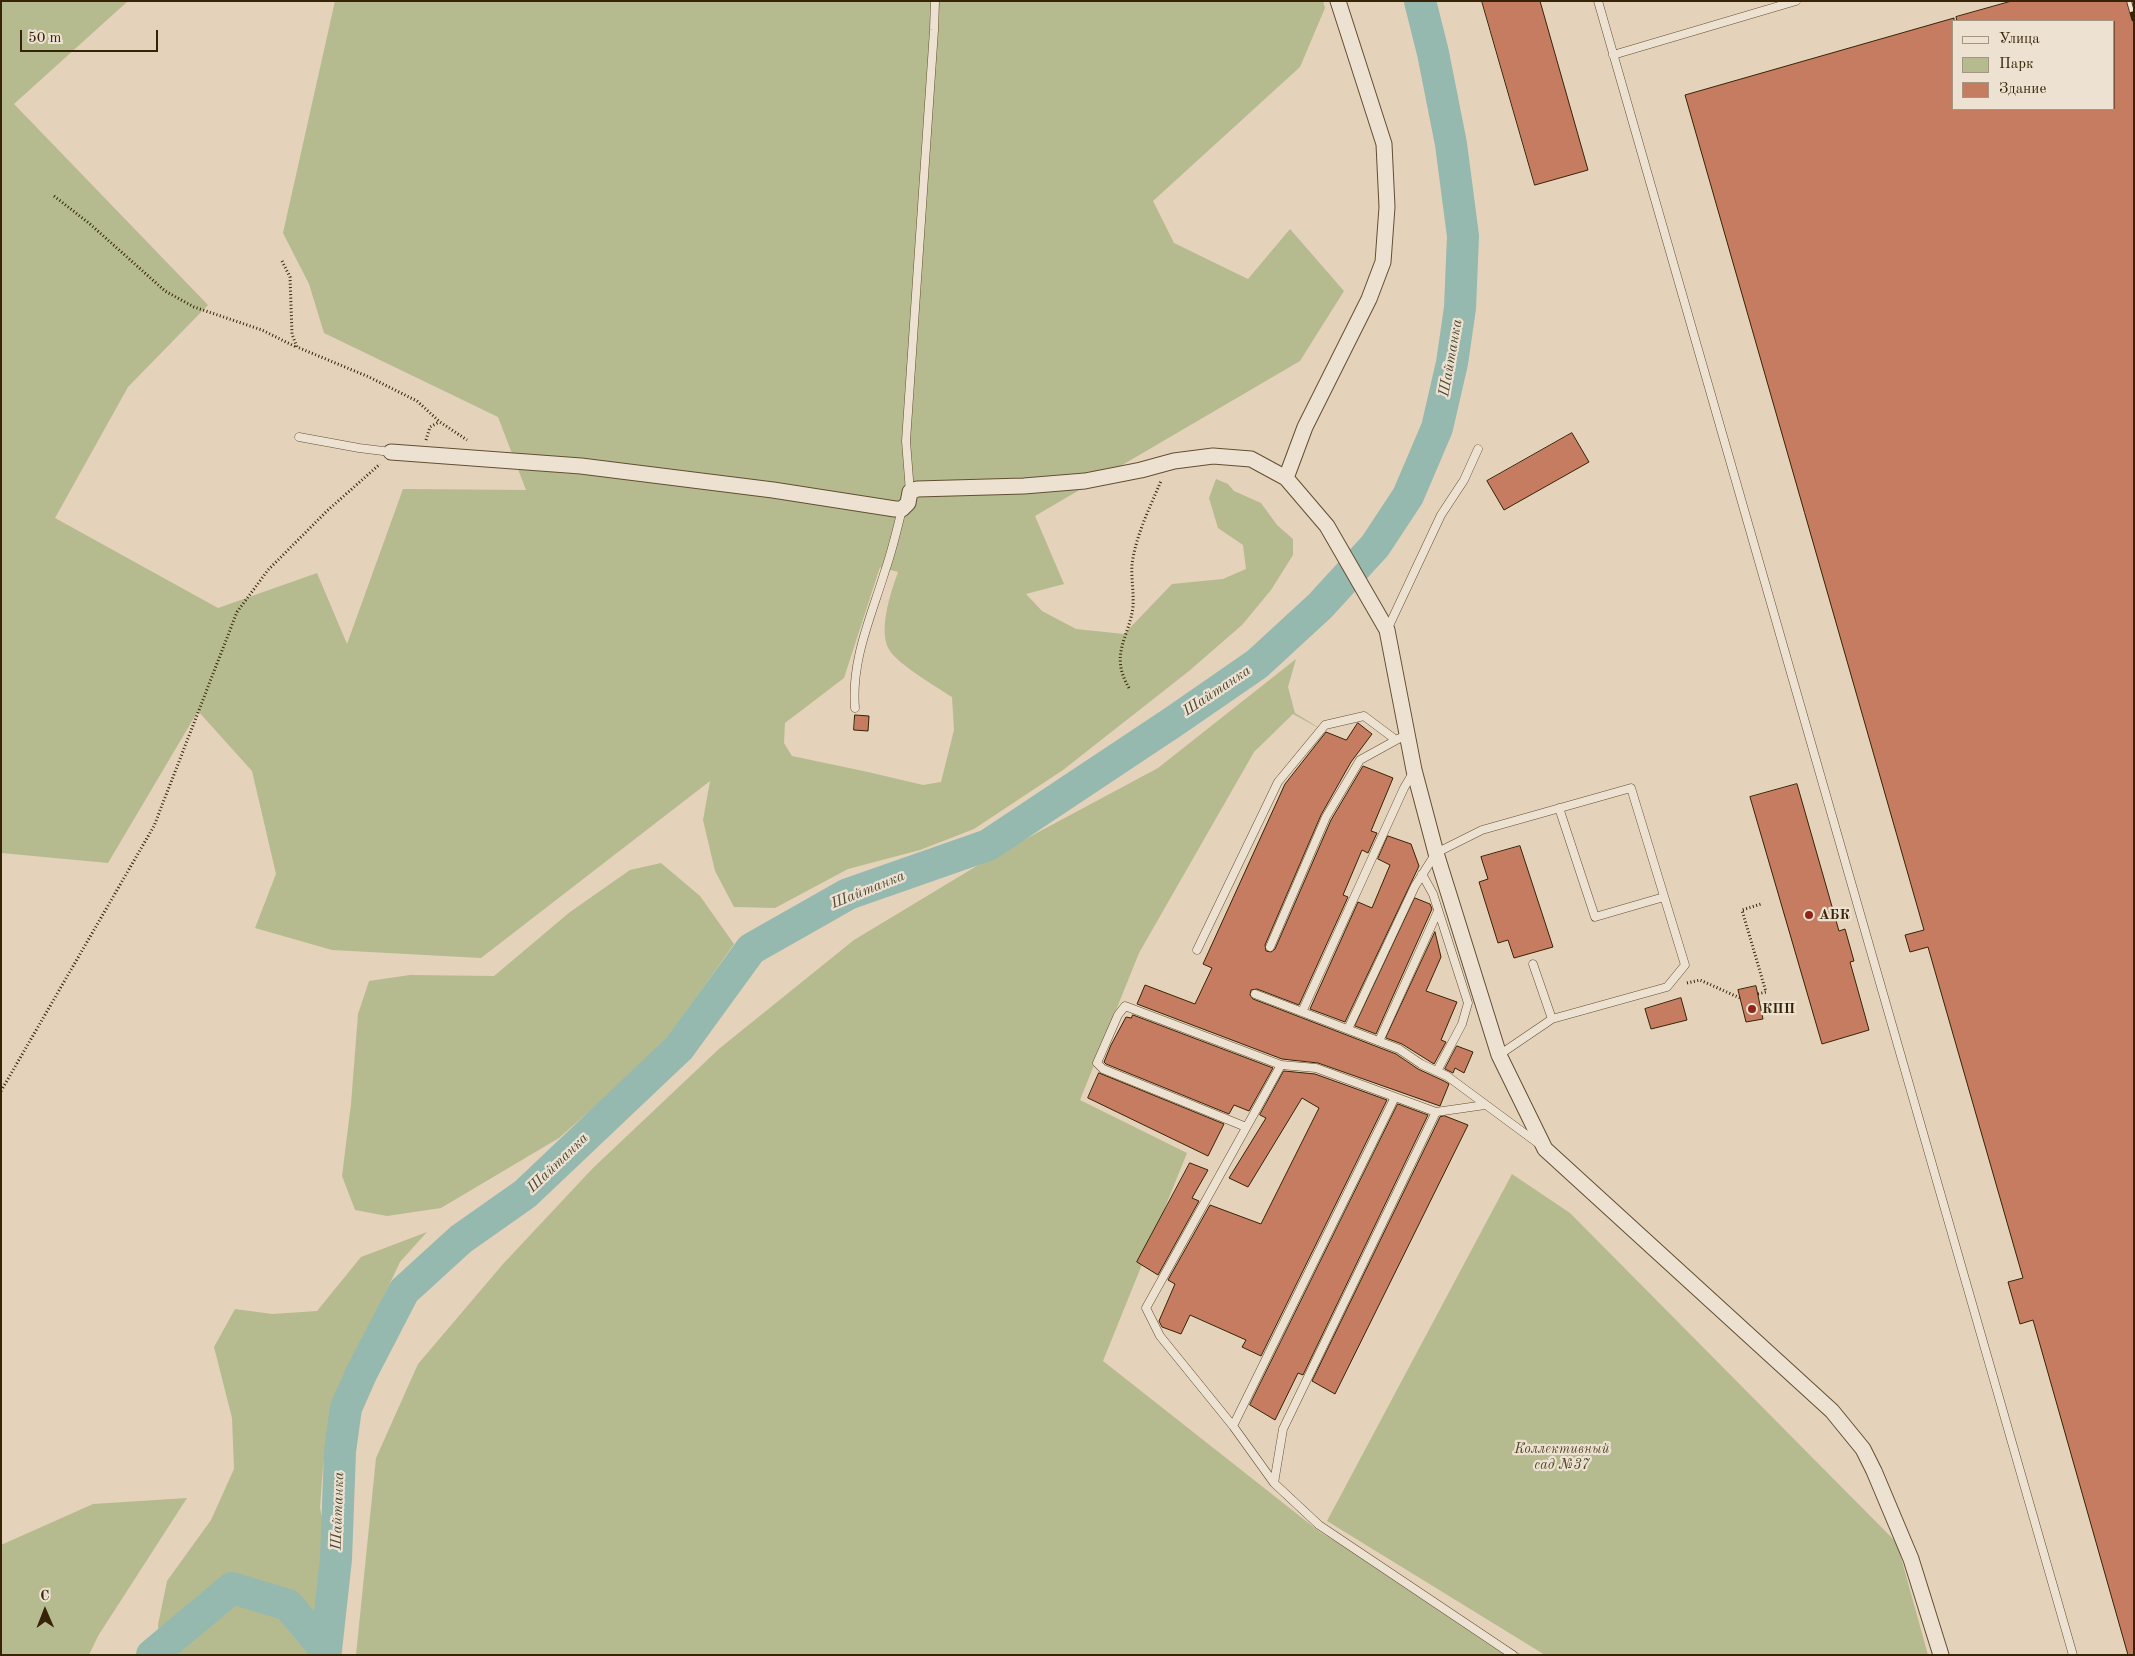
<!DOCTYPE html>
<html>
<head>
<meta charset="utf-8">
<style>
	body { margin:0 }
	#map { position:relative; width:2135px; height:1656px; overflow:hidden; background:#e4d2ba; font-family:"Old Standard TT",serif }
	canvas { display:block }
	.frame { position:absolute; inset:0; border:2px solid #372305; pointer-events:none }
	.legend { position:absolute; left:1952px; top:20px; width:162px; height:90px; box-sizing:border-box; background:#ede2d2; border:1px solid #a49680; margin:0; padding:6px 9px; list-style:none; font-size:15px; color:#372305 }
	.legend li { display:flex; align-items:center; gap:10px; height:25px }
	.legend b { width:25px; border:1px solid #a49680 }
	.north { position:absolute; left:20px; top:1586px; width:50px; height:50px; -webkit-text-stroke:4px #ede2d2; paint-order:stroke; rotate:359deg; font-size:14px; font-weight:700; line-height:20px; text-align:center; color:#372305 }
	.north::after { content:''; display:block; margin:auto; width:18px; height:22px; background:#372305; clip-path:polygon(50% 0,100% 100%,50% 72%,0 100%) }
	.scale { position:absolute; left:20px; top:30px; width:138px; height:22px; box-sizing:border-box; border:2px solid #372305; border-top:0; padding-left:6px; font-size:15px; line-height:18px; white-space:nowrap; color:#372305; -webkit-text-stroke:4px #ede2d2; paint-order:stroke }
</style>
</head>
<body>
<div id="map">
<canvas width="2135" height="1656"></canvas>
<div class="frame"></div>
<ul class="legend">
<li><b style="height:6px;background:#ede2d2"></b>Улица</li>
<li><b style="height:14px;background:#b5bb8f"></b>Парк</li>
<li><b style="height:14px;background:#c67c61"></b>Здание</li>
</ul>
<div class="north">С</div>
<div class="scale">50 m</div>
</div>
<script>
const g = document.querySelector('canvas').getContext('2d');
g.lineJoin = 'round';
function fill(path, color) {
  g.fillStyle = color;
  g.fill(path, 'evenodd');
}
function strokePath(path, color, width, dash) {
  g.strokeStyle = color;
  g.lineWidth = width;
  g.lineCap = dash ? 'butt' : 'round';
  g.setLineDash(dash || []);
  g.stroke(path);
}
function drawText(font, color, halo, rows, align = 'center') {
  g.font = font + ' "Old Standard TT",serif';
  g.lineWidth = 4.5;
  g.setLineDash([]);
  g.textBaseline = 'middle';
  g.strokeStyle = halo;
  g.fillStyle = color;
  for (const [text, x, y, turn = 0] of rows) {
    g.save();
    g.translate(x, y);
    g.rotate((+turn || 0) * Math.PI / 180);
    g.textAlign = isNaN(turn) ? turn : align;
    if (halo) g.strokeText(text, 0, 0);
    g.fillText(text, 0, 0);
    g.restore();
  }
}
const green = new Path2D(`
	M 1,1 L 128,1 L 14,104 L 208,305 L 128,387 L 55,518 L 218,608 L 317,573 L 347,644 L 403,489 L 526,490 L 498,417 L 324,333 L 309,284 L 283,233 L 335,1 L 1323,1 L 1325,8 L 1300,67 L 1153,201 L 1174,243 L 1248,279 L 1290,229 L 1344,291 L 1300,361 L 1035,516 L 1064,584 L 1026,594 L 1042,611 L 1076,629 L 1124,634 L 1172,584 L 1223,579 L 1246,569 L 1243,545 L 1218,528 L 1209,498 L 1216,479 L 1228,484 L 1234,491 L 1261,503 L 1277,525 L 1293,539 L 1293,555 L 1271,590 L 1242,625 L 1189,671 L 1063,770 L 974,829 L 920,850 L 848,869 L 775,908 L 734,907 L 715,871 L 703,820 L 710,781 L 481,958 L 332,950 L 255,928 L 276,874 L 252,771 L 198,711 L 108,863 L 1,853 ZM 880,567 L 898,572 C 891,592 877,632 890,651 C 898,664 938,688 952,697 L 954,730 L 941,782 L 923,785 L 868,772 L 792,756 L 784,743 L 785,723 L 844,678 Z
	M 1296,659 L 1288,687 L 1295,713 L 1326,732 L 1293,714 L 1254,752 L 1139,953 L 1080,1100 L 1187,1153 L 1103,1361 L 1320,1532 L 1522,1655 L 356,1655 L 376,1458 L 418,1364 L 503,1264 L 593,1168 L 720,1048 L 854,940 L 990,858 L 1158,768 Z
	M 661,863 L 700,896 L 734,944 L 659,1050 L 559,1138 L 441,1208 L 387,1216 L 355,1210 L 342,1176 L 351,1104 L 358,1014 L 369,981 L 410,975 L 494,976 L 570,912 L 630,870 Z
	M 1512,1174 L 1570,1213 L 1897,1543 L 1928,1655 L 1545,1655 L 1327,1521 Z
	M 427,1232 L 400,1262 L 333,1403 L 323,1467 L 320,1508 L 338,1593 L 334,1655 L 160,1655 L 158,1625 L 167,1581 L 211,1520 L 234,1469 L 232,1418 L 214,1347 L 235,1309 L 272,1314 L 317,1311 L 361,1257 Z
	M 187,1498 L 98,1636 L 89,1655 L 1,1655 L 1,1545 L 93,1504 Z`);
const river = new Path2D(`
	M 152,1655 L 232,1588 L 288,1605 L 326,1650 L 336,1559 L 340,1451 L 346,1408 L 361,1374 L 404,1291 L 461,1239 L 525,1194 L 679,1048 L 751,949 L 848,894 L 988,845 L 1173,722 L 1257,664 L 1320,606 L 1375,546 L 1408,496 L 1437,428 L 1452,363 L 1460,308 L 1463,236 L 1451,144 L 1433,53 L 1420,1`);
const building = new Path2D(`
	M 1482,1 L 1540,1 L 1588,170 L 1535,185 Z
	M 2012,1 L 2134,1 L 2134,1655 L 2128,1655 L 2033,1320 L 2020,1324 L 2008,1282 L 2023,1278 L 1928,947 L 1910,952 L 1905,935 L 1924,930 L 1685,95 L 1954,18 L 1954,109 L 2114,109 L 2114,21 L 1957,21 L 1956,17 Z
	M 1572,433 L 1589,462 L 1504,510 L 1487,481 Z
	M 855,715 L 869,716 L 868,731 L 854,730 Z
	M 1358,723 L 1372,734 L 1351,762 L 1321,815 L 1265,945 L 1266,951 L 1271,952 L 1275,949 L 1331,820 L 1363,766 L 1393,778 L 1371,831 L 1377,833 L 1368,853 L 1362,850 L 1343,895 L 1348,897 L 1299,1005 L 1257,989 L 1251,990 L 1250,995 L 1253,999 L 1396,1054 L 1418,1069 L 1444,1081 L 1449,1084 L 1440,1106 L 1318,1063 L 1282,1059 L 1137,1004 L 1145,985 L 1195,1004 L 1212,968 L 1203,964 L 1285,784 L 1326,732 L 1346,740 Z
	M 1797,784 L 1839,931 L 1845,929 L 1854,961 L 1850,962 L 1869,1030 L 1822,1044 L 1750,797 Z
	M 1388,836 L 1411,844 L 1419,866 L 1345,1022 L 1310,1009 L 1358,902 L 1372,908 L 1390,865 L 1378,859 Z
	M 1520,846 L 1553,947 L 1514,958 L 1508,940 L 1498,943 L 1479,882 L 1488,879 L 1481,857 Z
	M 1415,898 L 1430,904 L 1432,909 L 1376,1034 L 1355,1026 Z
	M 1435,932 L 1441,957 L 1426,991 L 1457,1002 L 1441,1040 L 1446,1042 L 1434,1064 L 1402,1044 L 1386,1038 Z
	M 1756,986 L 1763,1019 L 1746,1022 L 1738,990 Z
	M 1681,998 L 1687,1020 L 1651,1029 L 1645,1009 Z
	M 1133,1015 L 1273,1068 L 1249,1111 L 1234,1105 L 1229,1114 L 1106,1064 L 1104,1062 L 1111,1045 L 1126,1017 L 1131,1018 Z
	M 1457,1046 L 1473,1052 L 1464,1073 L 1455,1068 L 1453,1073 L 1445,1069 Z
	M 1284,1071 L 1315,1074 L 1387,1100 L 1261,1356 L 1242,1347 L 1246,1340 L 1190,1315 L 1181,1334 L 1162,1327 L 1159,1321 L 1175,1284 L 1168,1280 L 1210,1205 L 1261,1224 L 1319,1108 L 1302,1098 L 1248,1187 L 1229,1178 L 1266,1118 L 1260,1115 Z
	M 1099,1073 L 1224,1124 L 1208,1156 L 1088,1098 Z
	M 1398,1104 L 1428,1115 L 1303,1375 L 1298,1373 L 1275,1420 L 1250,1405 Z
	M 1445,1116 L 1468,1125 L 1335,1394 L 1312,1381 L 1440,1117 Z
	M 1190,1163 L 1208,1170 L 1192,1198 L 1199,1201 L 1158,1275 L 1137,1262 Z`);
const path = new Path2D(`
	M 54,196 L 90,224 L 165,291 L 194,307 L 262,330 L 296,347
	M 282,261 L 290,277 L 292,334 L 297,347 L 369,377 L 417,401 L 440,422 L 467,440
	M 426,440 L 430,427 L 439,422
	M 1129,688 C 1109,654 1129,638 1133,607 C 1134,593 1131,578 1132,564 C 1136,535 1150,507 1161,481
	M 1687,983 L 1700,980 L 1740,998
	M 1758,994 L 1766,992 L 1742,910 L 1761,904
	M 1,1091 L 154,826 L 237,612 L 268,570 L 328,510 L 380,464`);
const lane = new Path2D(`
	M 1598,1 L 2073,1655
	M 1613,55 L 1796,1
	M 299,437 L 359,448 L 391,452
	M 910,492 L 906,441 L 934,30 L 935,1
	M 1387,630 L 1441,515 L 1464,480 L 1478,449
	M 855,708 C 851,660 871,617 885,571 C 892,551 897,530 902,509
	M 1559,808 L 1595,917 L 1664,897
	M 1422,874 L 1433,894 L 1468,1003 L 1462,1024 L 1437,1071
	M 1270,947 L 1326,817 L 1360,760 L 1400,738
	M 1197,950 L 1278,782 L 1325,725 L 1364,716 L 1396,740
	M 1533,964 L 1552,1019
	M 1255,994 L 1399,1049 L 1421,1064 L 1447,1076 L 1539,1144
	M 1302,1012 L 1404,788 L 1414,771
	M 1348,1029 L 1415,886 L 1436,853 L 1482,830 L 1631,788 L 1685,965 L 1667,987 L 1552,1019 L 1499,1055
	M 1379,1041 L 1438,911
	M 1436,1112 L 1283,1429 L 1274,1483 L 1319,1525 L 1513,1655
	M 1246,1127 L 1103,1069 L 1097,1063 L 1118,1015 L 1125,1006 L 1281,1065 L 1316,1068 L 1436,1112 L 1485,1105
	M 1233,1426 L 1395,1097
	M 1274,1483 L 1233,1426 L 1160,1336 L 1146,1308 L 1281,1065`);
const street = new Path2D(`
	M 391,452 L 581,466 L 773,490 L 895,509 L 902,509 L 908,503 L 910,492 L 917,489 L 1024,486 L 1085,481 L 1141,470 L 1174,461 L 1213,456 L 1251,459 L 1286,478 L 1327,526 L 1387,630 L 1414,770 L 1436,853 L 1499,1055 L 1545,1149 L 1832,1411 L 1863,1449 L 1874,1471 L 1911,1559 L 1941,1655
	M 1286,478 L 1305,427 L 1369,299 L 1383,262 L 1387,207 L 1384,144 L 1338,1`);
const rail = new Path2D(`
	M 2129,1 L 2134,19`);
const markers = [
	[1809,915,5,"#8f2418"],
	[1752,1009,5,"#8f2418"]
];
const poiNames = [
	["АБК",1819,915],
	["КПП",1762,1009]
];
const parkNames = [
	["Коллективный",1562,1449],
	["сад №37",1562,1465]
];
const waterNames = [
	["Шайтанка",1451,358,-80],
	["Шайтанка",1217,691,-34],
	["Шайтанка",868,890,-22],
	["Шайтанка",558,1163,-44],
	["Шайтанка",338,1511,-88]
];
fill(green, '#b5bb8f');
strokePath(river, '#95b8af', 32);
fill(building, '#c67c61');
strokePath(building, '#372305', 1);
strokePath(lane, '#624f32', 9);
strokePath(street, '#624f32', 17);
strokePath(path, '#372305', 3, [1, 2.5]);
strokePath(lane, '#ede2d2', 8);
strokePath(street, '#ede2d2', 15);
strokePath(rail, '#372305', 5.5);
strokePath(rail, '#ede2d2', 4, [11]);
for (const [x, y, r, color] of markers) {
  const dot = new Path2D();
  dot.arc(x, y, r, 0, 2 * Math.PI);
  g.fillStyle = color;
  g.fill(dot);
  strokePath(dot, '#ede2d2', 2);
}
drawText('bold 14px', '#372305', '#ede2d2', poiNames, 'left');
drawText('italic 14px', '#564928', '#ede2d2', parkNames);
drawText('italic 15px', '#4e4830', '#ede2d2', waterNames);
</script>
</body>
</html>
